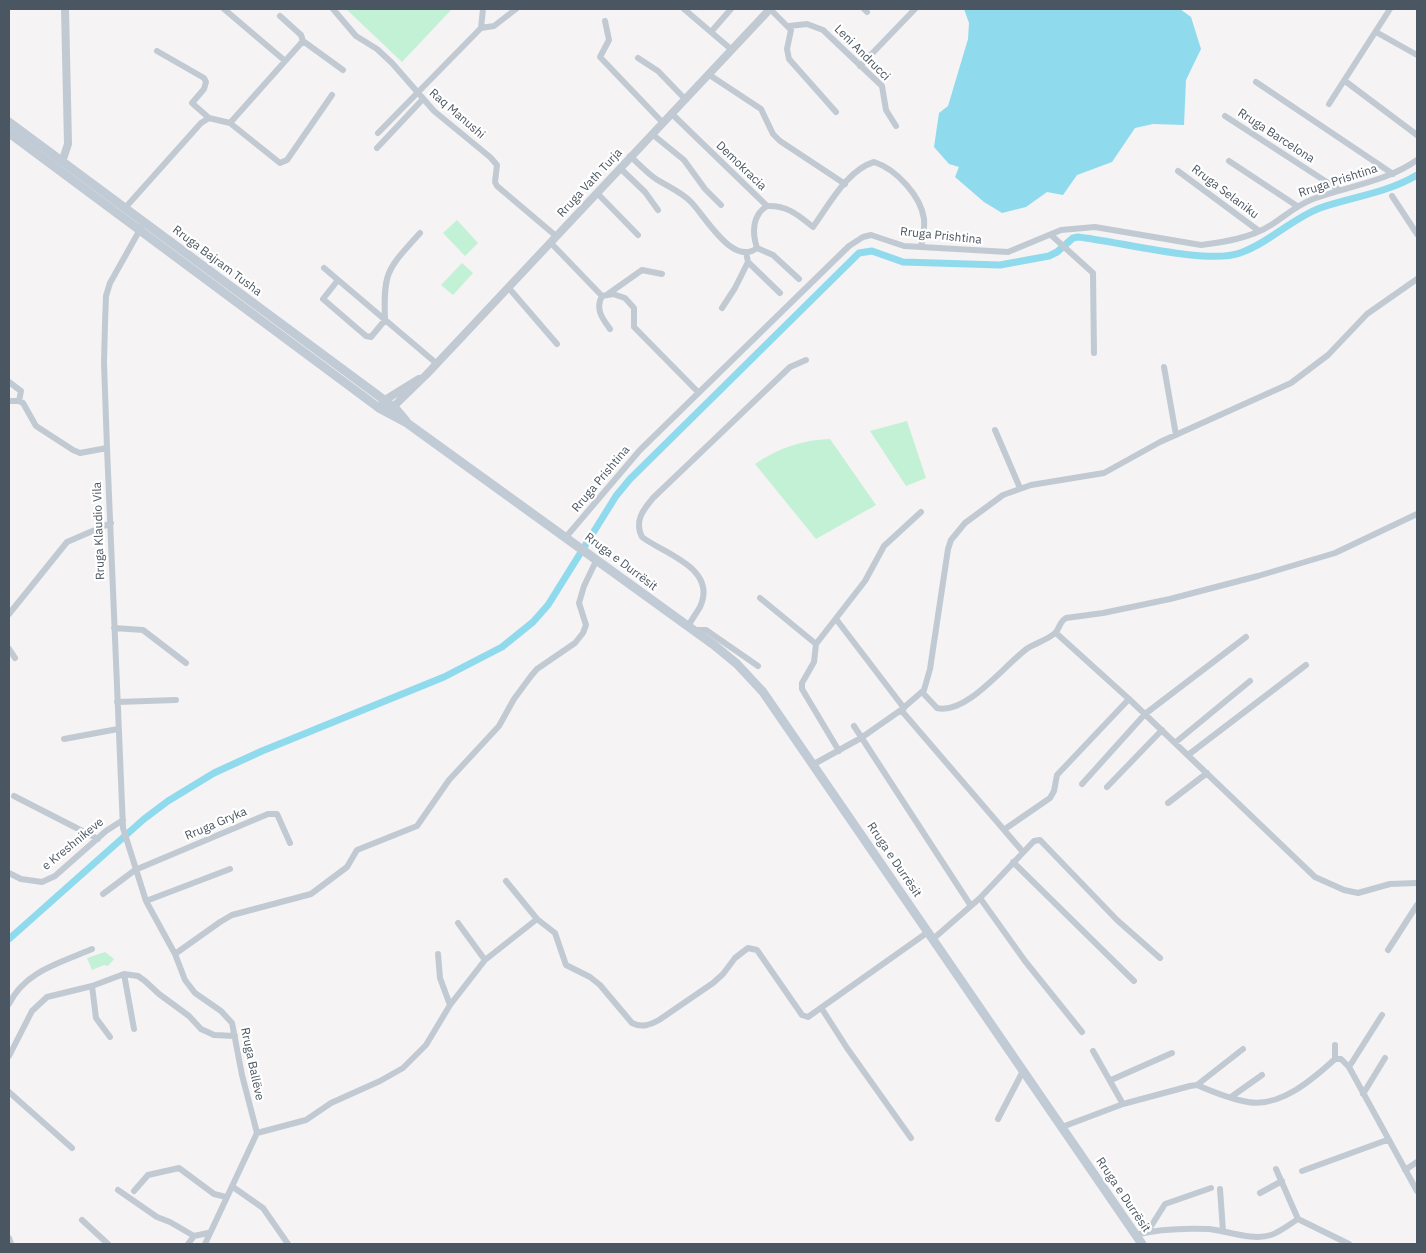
<!DOCTYPE html>
<html>
<head>
<meta charset="utf-8">
<style>
	body { margin:0 }
	#map { position:relative; width:1426px; height:1253px; overflow:hidden; background:#f5f3f3; font-family:"IBM Plex Sans",sans-serif }
	canvas { display:block }
	.frame { position:absolute; inset:0; border:10px solid #4a5661; pointer-events:none }
</style>
</head>
<body>
<div id="map">
<canvas width="1426" height="1253"></canvas>
<div class="frame"></div>
</div>
<script>
const g = document.querySelector('canvas').getContext('2d');
g.lineJoin = 'round';
function fill(path, color) {
  g.fillStyle = color;
  g.fill(path, 'evenodd');
}
function strokePath(path, color, width, dash) {
  g.strokeStyle = color;
  g.lineWidth = width;
  g.lineCap = dash ? 'butt' : 'round';
  g.setLineDash(dash || []);
  g.stroke(path);
}
function drawText(font, color, halo, rows, align = 'center') {
  g.font = font + ' "IBM Plex Sans",sans-serif';
  g.lineWidth = 4.5;
  g.setLineDash([]);
  g.textBaseline = 'middle';
  g.strokeStyle = halo;
  g.fillStyle = color;
  for (const [text, x, y, turn = 0] of rows) {
    g.save();
    g.translate(x, y);
    g.rotate((+turn || 0) * Math.PI / 180);
    g.textAlign = isNaN(turn) ? turn : align;
    if (halo) g.strokeText(text, 0, 0);
    g.fillText(text, 0, 0);
    g.restore();
  }
}
const green = new Path2D(`
	M 346,9 L 452,9 L 402,62 Z
	M 457,220 L 478,243 L 465,256 L 443,233 Z
	M 462,263 L 473,273 L 453,295 L 441,285 Z
	M 907,421 L 926,478 L 906,486 L 870,431 Z
	M 830,439 L 876,505 L 816,539 L 755,464 C 779,448 801,440 830,439 Z
	M 105,952 L 114,959 L 108,966 L 104,965 L 92,970 L 87,958 Z`);
const water = new Path2D(`
	M 964,9 L 1180,9 L 1191,17 L 1201,49 L 1186,80 L 1184,125 L 1153,124 L 1135,128 L 1112,162 L 1077,175 L 1063,195 L 1047,192 L 1026,207 L 1002,213 L 984,202 L 955,177 L 959,167 L 949,164 L 934,147 L 939,113 L 948,106 L 968,39 L 969,23 Z`);
const canal = new Path2D(`
	M 9,939 L 144,819 L 168,801 L 214,773 L 262,751 L 444,677 L 502,647 L 533,622 L 548,605 L 616,496 L 630,479 L 859,253 L 872,251 L 903,262 L 1000,265 L 1049,256 L 1057,252 L 1073,238 L 1078,237 C 1117,241 1207,265 1240,253 C 1269,243 1291,219 1320,208 C 1352,197 1387,193 1417,175`);
const minor = new Path2D(`
	M 224,9 L 284,60
	M 333,9 L 356,36 L 377,49 L 392,63 L 434,111 L 490,157 L 497,165 L 495,182 L 497,186 L 556,236
	M 684,9 L 732,50
	M 770,9 L 791,30 L 787,49 L 789,59 L 836,112
	M 864,9 L 867,12
	M 280,16 L 301,35 L 303,41 L 343,70
	M 605,21 L 609,40 L 600,57 L 663,123
	M 789,26 L 807,24 L 823,30 L 882,86 L 886,110 L 896,126
	M 481,28 L 483,9
	M 711,32 L 731,9
	M 1376,32 L 1417,55
	M 157,51 L 204,78 L 206,82 L 204,89 L 192,103 L 209,118 L 230,123 L 280,163 L 287,160 L 332,95
	M 638,58 L 658,71 L 685,99
	M 860,66 L 915,9
	M 708,74 L 761,109 L 773,134 L 780,141 L 845,184
	M 1345,81 L 1417,135
	M 1256,82 L 1393,174
	M 1329,104 L 1390,9
	M 671,113 L 767,206
	M 1225,116 L 1339,190
	M 230,123 L 303,41
	M 378,133 L 481,28 L 494,26 L 516,9
	M 652,134 L 684,160 L 705,189 L 721,205
	M 377,148 L 422,100
	M 630,156 C 639,164 647,173 656,179 C 667,186 683,193 691,202 C 705,216 733,267 757,248
	M 1229,161 L 1297,206
	M 620,168 L 645,192 L 658,210
	M 1178,171 L 1259,231
	M 597,193 L 638,235
	M 1392,196 L 1417,234
	M 767,206 C 787,205 798,215 813,227 C 829,205 847,170 874,162 C 896,169 921,196 924,219 C 925,229 923,238 921,247
	M 767,206 C 752,215 752,233 757,248 L 773,255 L 799,279
	M 125,208 L 201,123 L 209,118
	M 142,226 L 110,283 L 106,296 L 105,323 L 104,363 L 107,448 L 123,828 L 146,901 L 175,954 L 185,980 L 195,993 L 221,1011 L 232,1023 L 242,1075 L 257,1133 L 205,1244
	M 1051,235 L 1093,273 L 1094,353
	M 550,242 L 602,296
	M 746,252 L 748,262 L 780,293
	M 324,268 L 436,363
	M 338,280 L 323,299 L 366,336 L 371,337 L 385,320 C 383,270 388,269 420,233
	M 508,287 L 557,344
	M 608,294 L 642,270 L 662,274
	M 722,308 L 735,288 L 748,262
	M 610,329 C 602,318 595,309 602,296 L 613,294 L 625,298 L 634,308 L 634,327 L 698,392
	M 1164,367 L 1176,435
	M 9,382 L 21,391 L 19,401
	M 9,401 L 19,401 L 23,403 L 36,426 L 73,450 L 80,453 L 107,448
	M 995,430 L 1020,488
	M 566,537 L 640,450 L 849,246 L 863,237 L 871,235 L 904,246 L 1008,252 L 1061,230 L 1095,227 L 1201,245 C 1224,242 1251,238 1271,225 C 1285,216 1297,205 1313,199 C 1348,186 1386,182 1417,160
	M 760,598 L 816,644
	M 9,614 L 67,542 L 111,523
	M 836,619 L 904,708
	M 688,627 C 691,620 696,614 700,607 C 718,568 664,554 642,537 C 634,521 643,510 653,498 L 790,367 L 806,360
	M 114,628 L 143,630 L 186,663
	M 692,630 L 706,630 L 758,666
	M 1056,633 L 1129,699 L 1315,877 L 1344,890 L 1358,893 L 1390,884 L 1417,883
	M 9,649 L 15,658
	M 922,692 L 937,708 C 967,715 1005,664 1028,648 C 1036,643 1049,639 1055,633 C 1060,628 1059,622 1066,618 L 1103,613 L 1170,599 L 1258,576 L 1335,553 L 1417,514
	M 117,702 L 176,700
	M 901,710 L 1023,852
	M 854,726 L 971,906
	M 64,739 L 118,729
	M 1176,742 L 1250,681
	M 839,751 L 802,689 L 802,683 L 814,662 L 816,644 L 865,581 L 884,546 L 921,512
	M 1188,755 L 1306,665
	M 814,764 L 861,738 L 901,710 L 924,690 L 930,669 L 948,549 L 951,540 L 965,523 L 1003,495 L 1031,485 L 1104,473 L 1160,442 L 1291,383 L 1328,355 L 1367,314 L 1417,279
	M 1082,784 L 1145,714 L 1246,637
	M 1107,787 L 1162,730
	M 14,796 L 98,839
	M 1168,803 L 1207,773
	M 1005,829 L 1050,798 L 1054,791 L 1057,775 L 1129,699
	M 1013,862 L 1134,981
	M 9,873 L 21,879 L 42,882 L 55,876 L 106,831 L 123,820
	M 506,881 L 537,919 L 555,933 L 566,965 L 590,977 L 600,985 L 632,1023 C 642,1028 650,1025 659,1020 L 713,983 L 723,974 L 735,958 L 748,948 L 757,950 L 802,1015 L 808,1017 L 928,932
	M 103,894 L 135,870 L 268,814 L 277,814 L 290,843
	M 980,898 L 1025,961 L 1082,1032
	M 146,901 L 230,869
	M 458,923 L 485,960
	M 933,939 L 980,898 L 1034,841 L 1040,840 L 1117,920 L 1160,958
	M 1388,950 L 1417,905
	M 175,954 L 220,922 L 232,915 L 311,894 L 347,867 L 357,850 L 417,826 L 449,780 L 499,726 L 514,699 L 531,676 L 537,669 L 575,643 L 583,633 L 586,625 L 579,603 L 584,586 L 597,559
	M 438,954 L 440,978 L 450,1005
	M 124,974 L 134,1029
	M 92,986 L 96,1018 L 110,1037
	M 9,1004 C 25,971 60,963 92,949
	M 822,1009 L 847,1048 L 911,1138
	M 1093,1051 L 1123,1104
	M 9,1056 L 32,1011 L 47,997 L 92,986 L 124,974 L 138,976 L 145,981 L 159,994 L 189,1016 L 201,1029 L 214,1035 L 235,1036
	M 1335,1059 L 1335,1045
	M 1349,1067 L 1382,1015
	M 1111,1080 L 1172,1053
	M 1197,1085 L 1243,1049
	M 9,1092 L 72,1148
	M 1363,1094 L 1385,1058
	M 1231,1097 L 1262,1075
	M 998,1119 L 1023,1071
	M 1062,1127 L 1123,1104 L 1190,1086 L 1197,1085 C 1213,1092 1230,1099 1248,1102 C 1280,1108 1313,1079 1335,1059 L 1341,1059 L 1349,1067 L 1417,1191
	M 257,1133 L 306,1120 L 331,1103 L 380,1081 L 403,1068 L 426,1045 L 450,1005 L 485,960 L 537,919
	M 1276,1169 L 1298,1219 L 1349,1244
	M 1405,1170 L 1417,1162
	M 1302,1171 L 1387,1140
	M 233,1187 L 263,1208 L 288,1244
	M 1220,1189 L 1223,1231
	M 118,1190 L 157,1217 L 170,1222 L 194,1236
	M 134,1191 L 148,1175 L 179,1168 L 214,1194 L 226,1197
	M 1260,1193 L 1282,1181
	M 82,1220 L 108,1244
	M 1148,1231 L 1165,1204 L 1211,1188
	M 1135,1235 C 1158,1229 1185,1228 1209,1229 C 1228,1231 1252,1241 1271,1235 C 1280,1232 1290,1224 1298,1219
	M 9,1238 L 11,1244
	M 188,1244 L 194,1236 L 208,1233`);
const tertiary = new Path2D(`
	M 62,162 L 68,144 L 65,9
	M 379,408 L 385,400 L 419,379
	M 390,410 L 427,374 L 770,9`);
const secondary = new Path2D(`
	M 9,122 L 395,408 L 406,421
	M 9,133 L 379,408 L 407,423 L 714,645 L 737,664 L 763,692 L 1142,1244`);
const streetNames = [
	["Leni Andrucci",862,53,45],
	["Raq Manushi",457,114,41],
	["Rruga Barcelona",1276,136,33],
	["Demokracia",741,166,44],
	["Rruga Prishtina",1338,181,-18],
	["Rruga Vath Turja",590,183,-47],
	["Rruga Selaniku",1225,192,37],
	["Rruga Prishtina",941,236,6],
	["Rruga Bajram Tusha",217,261,37],
	["Rruga Prishtina",601,479,-50],
	["Rruga Klaudio Vila",99,531,-92],
	["Rruga e Durrësit",621,562,37],
	["Rruga Gryka",216,824,-23],
	["e Kreshnikeve",73,844,-39],
	["Rruga e Durrësit",894,860,56],
	["Rruga Ballëve",252,1064,78],
	["Rruga e Durrësit",1123,1195,56]
];
fill(green, '#c3f1d5');
fill(water, '#90daee');
strokePath(canal, '#90daee', 7);
strokePath(minor, '#c1cad2', 6);
strokePath(tertiary, '#c1cad2', 8);
strokePath(secondary, '#c1cbd6', 9);
drawText('12px', '#4a5661', '#fff', streetNames);
</script>
</body>
</html>
